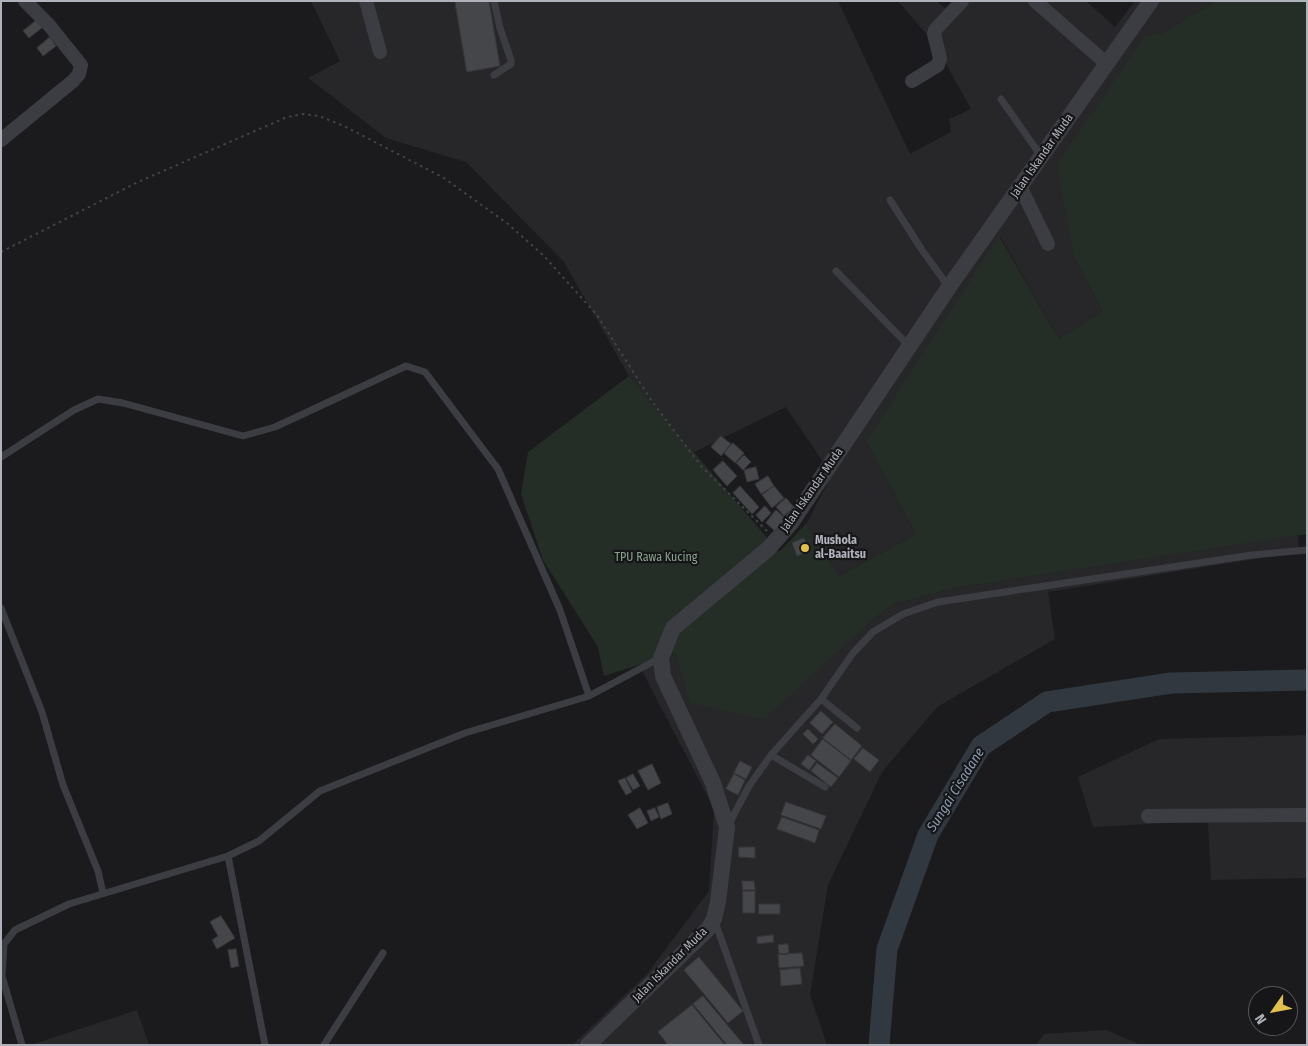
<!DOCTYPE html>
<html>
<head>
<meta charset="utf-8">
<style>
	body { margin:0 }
	#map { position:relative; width:1308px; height:1046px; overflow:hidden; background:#1b1b1d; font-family:"Fira Sans Condensed",sans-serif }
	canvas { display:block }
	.frame { position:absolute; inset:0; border:2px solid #afb1bb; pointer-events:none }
	.north { position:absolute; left:1248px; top:986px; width:50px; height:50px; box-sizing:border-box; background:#161618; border:1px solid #535459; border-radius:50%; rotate:237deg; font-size:14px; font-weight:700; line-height:20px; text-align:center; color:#afb1bb }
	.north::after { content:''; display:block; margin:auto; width:18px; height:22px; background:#e2c04e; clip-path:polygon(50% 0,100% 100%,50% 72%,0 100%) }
</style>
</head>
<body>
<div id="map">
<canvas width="1308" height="1046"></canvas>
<div class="frame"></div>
<div class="north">N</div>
</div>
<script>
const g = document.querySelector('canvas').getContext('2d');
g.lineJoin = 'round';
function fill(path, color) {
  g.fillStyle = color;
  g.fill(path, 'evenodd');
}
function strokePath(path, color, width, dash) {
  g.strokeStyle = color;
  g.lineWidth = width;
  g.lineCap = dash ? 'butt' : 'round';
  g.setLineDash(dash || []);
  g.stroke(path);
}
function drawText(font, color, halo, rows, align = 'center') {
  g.font = font + ' "Fira Sans Condensed",sans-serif';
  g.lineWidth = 4.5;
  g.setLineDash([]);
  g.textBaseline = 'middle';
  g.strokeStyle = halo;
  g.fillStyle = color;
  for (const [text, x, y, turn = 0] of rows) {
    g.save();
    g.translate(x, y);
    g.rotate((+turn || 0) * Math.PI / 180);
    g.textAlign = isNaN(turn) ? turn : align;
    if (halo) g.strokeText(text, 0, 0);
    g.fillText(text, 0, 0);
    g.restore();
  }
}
const built = new Path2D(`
	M 311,1 L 838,1 L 910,154 L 951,132 L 949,119 L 971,109 L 935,44 L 898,1 L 936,1 L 947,10 L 956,1 L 1086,1 L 1115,27 L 1135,1 L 1216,1 L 1162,33 L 1145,36 L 1074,256 L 1102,311 L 1059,339 L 1000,236 L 866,441 L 916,534 L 839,576 L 806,524 L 832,475 L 786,407 L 694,452 L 629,376 L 564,262 L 466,162 L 386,138 L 308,78 L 340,61 Z
	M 1298,535 L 1299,552 L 1048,592 L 1055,639 L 937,707 L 882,772 L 828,885 L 810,995 L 827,1045 L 572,1045 L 647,974 L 709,891 L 714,809 L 639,665 L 676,653 L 868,623 L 894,604 L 955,588 Z
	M 1307,735 L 1307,878 L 1211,880 L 1208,821 L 1093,827 L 1078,777 L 1159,739 Z
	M 137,1010 L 149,1045 L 31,1045 Z
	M 1106,1030 L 1141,1045 L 1036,1045 L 1044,1034 Z`);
const green = new Path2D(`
	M 1216,1 L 1307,1 L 1307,534 L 955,588 L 894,604 L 868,623 L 764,719 L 690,703 L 676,653 L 604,676 L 598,647 L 543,560 L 521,494 L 528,452 L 629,376 L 779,552 L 806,524 L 839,576 L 916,534 L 866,441 L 999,236 L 1059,339 L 1102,311 L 1074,256 L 1057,165 L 1145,36 L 1162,33 Z`);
const river = new Path2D(`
	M 879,1045 L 887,949 L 928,835 L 981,746 L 1047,702 L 1171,683 L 1307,680`);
const building = new Path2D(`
	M 455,1 L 489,1 L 500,66 L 467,72 Z
	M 37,20 L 43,27 L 29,38 L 23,31 Z
	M 50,37 L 56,46 L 43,56 L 37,48 Z
	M 721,436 L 731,444 L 721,456 L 711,447 Z
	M 733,443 L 744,453 L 735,463 L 724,453 Z
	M 744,455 L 751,462 L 743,470 L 736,463 Z
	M 723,461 L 737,476 L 727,486 L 713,470 Z
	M 756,467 L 759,479 L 747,482 L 744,470 Z
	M 768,476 L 774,486 L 761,494 L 755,484 Z
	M 740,486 L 759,507 L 752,514 L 733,493 Z
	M 774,486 L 784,498 L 772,508 L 762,495 Z
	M 786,498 L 794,507 L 784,516 L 776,507 Z
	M 765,506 L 771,513 L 762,522 L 756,515 Z
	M 776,510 L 785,518 L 775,531 L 766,523 Z
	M 804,538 L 809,551 L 797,556 L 792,543 Z
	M 821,711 L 833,722 L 822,734 L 810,723 Z
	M 835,724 L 862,746 L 851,760 L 823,738 Z
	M 808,729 L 818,739 L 813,744 L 803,734 Z
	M 823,739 L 851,761 L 839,777 L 811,755 Z
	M 863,748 L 879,760 L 870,772 L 854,759 Z
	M 808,755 L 816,761 L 809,770 L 801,764 Z
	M 740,761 L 752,767 L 746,779 L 734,773 Z
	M 817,763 L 838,778 L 831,787 L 811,771 Z
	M 652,764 L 661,783 L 648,790 L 638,771 Z
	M 633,774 L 640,786 L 633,790 L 626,778 Z
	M 734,774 L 745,780 L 738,795 L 726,789 Z
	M 625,778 L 632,792 L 626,795 L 618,781 Z
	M 786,802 L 826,816 L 821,829 L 781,815 Z
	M 668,803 L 672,814 L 661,819 L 657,807 Z
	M 640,808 L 648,823 L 637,829 L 628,815 Z
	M 655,808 L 659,817 L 651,821 L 647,811 Z
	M 782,817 L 819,830 L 815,843 L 777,829 Z
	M 739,847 L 755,847 L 755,858 L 739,857 Z
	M 742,881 L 754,881 L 755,890 L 743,890 Z
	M 743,891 L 755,891 L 755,913 L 743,913 Z
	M 759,904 L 780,904 L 780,914 L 759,914 Z
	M 221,916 L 235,938 L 217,949 L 212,940 L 218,936 L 210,922 Z
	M 773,935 L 774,942 L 757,944 L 757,937 Z
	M 788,944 L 789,953 L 779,954 L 778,945 Z
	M 236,949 L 239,966 L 231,968 L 228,950 Z
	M 802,953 L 804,966 L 779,968 L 778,955 Z
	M 699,957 L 743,1011 L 728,1023 L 684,970 Z
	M 800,968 L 802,984 L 781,986 L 780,970 Z
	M 703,996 L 744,1045 L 727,1045 L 693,1004 Z
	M 692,1005 L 725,1045 L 668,1045 L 658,1032 Z`);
const path = new Path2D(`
	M 1,252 L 138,182 L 287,117 L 303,114 L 319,116 L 344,126 L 444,178 L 508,224 L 543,255 L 597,315 L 651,400 L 701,466 L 767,531`);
const service = new Path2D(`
	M 494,75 L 511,64 L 511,60 L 500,28 L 494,1
	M 1001,99 L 1041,156
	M 890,200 L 922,250 L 948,286
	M 836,271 L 909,346
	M 1,457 L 74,410 L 98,399 L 123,403 L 243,436 L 275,427 L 406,366 L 425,372 L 498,469 L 560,610 L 589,696
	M 1,608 L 42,712 L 63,785 L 98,871 L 103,893
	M 821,699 L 857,728
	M 771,755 L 825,787
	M 729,824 L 749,786 L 771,755 L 821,699 L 853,653 L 873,632 L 903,614 L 938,602 L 1252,555 L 1307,550
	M 228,856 L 265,1045
	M 715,922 L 759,1045
	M 22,1045 L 2,976 L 4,944 L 15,930 L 69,904 L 228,856 L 259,841 L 320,791 L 465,733 L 589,696 L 660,658
	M 324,1045 L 383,953`);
const minor = new Path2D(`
	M 366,1 L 380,52
	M 1035,1 L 1107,64
	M 912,81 L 938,65 L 940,58 L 934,34 L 935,30 L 962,1
	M 1,140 L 73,81 L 79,74 L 81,65 L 49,25 L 25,1
	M 1020,186 L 1048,244
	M 1148,816 L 1307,815`);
const tertiary = new Path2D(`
	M 588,1045 L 708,929 L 714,919 L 718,902 L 727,827 L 713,783 L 663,676 L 661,658 L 673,628 L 768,549 L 791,523 L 949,287 L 1151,1`);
const markers = [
	[805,548,5,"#e2c04e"]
];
const streetNames = [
	["Jalan Iskandar Muda",1042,156,-55],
	["Jalan Iskandar Muda",812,490,-55],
	["Jalan Iskandar Muda",670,965,-45]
];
const poiNames = [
	["Mushola",815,541],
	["al-Baaitsu",815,555]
];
const parkNames = [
	["TPU Rawa Kucing",656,558]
];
const waterNames = [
	["Sungai Cisadane",956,790,-58]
];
fill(built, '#27272a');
fill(green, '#252d27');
strokePath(river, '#323840', 21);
fill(building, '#45464a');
strokePath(building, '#363539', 1);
strokePath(path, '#424349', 2, [2.5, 4]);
strokePath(service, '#3c3d42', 7);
strokePath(minor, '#3c3d42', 14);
strokePath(tertiary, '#3c3d42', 16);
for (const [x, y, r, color] of markers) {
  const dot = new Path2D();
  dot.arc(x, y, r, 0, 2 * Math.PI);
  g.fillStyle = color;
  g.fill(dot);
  strokePath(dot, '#161618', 2);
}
drawText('12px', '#afb1bb', '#161618', streetNames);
drawText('bold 12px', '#afb1bb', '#161618', poiNames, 'left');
drawText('12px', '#88a48d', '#161618', parkNames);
drawText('italic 14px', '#8a9bb2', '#161618', waterNames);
</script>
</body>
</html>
